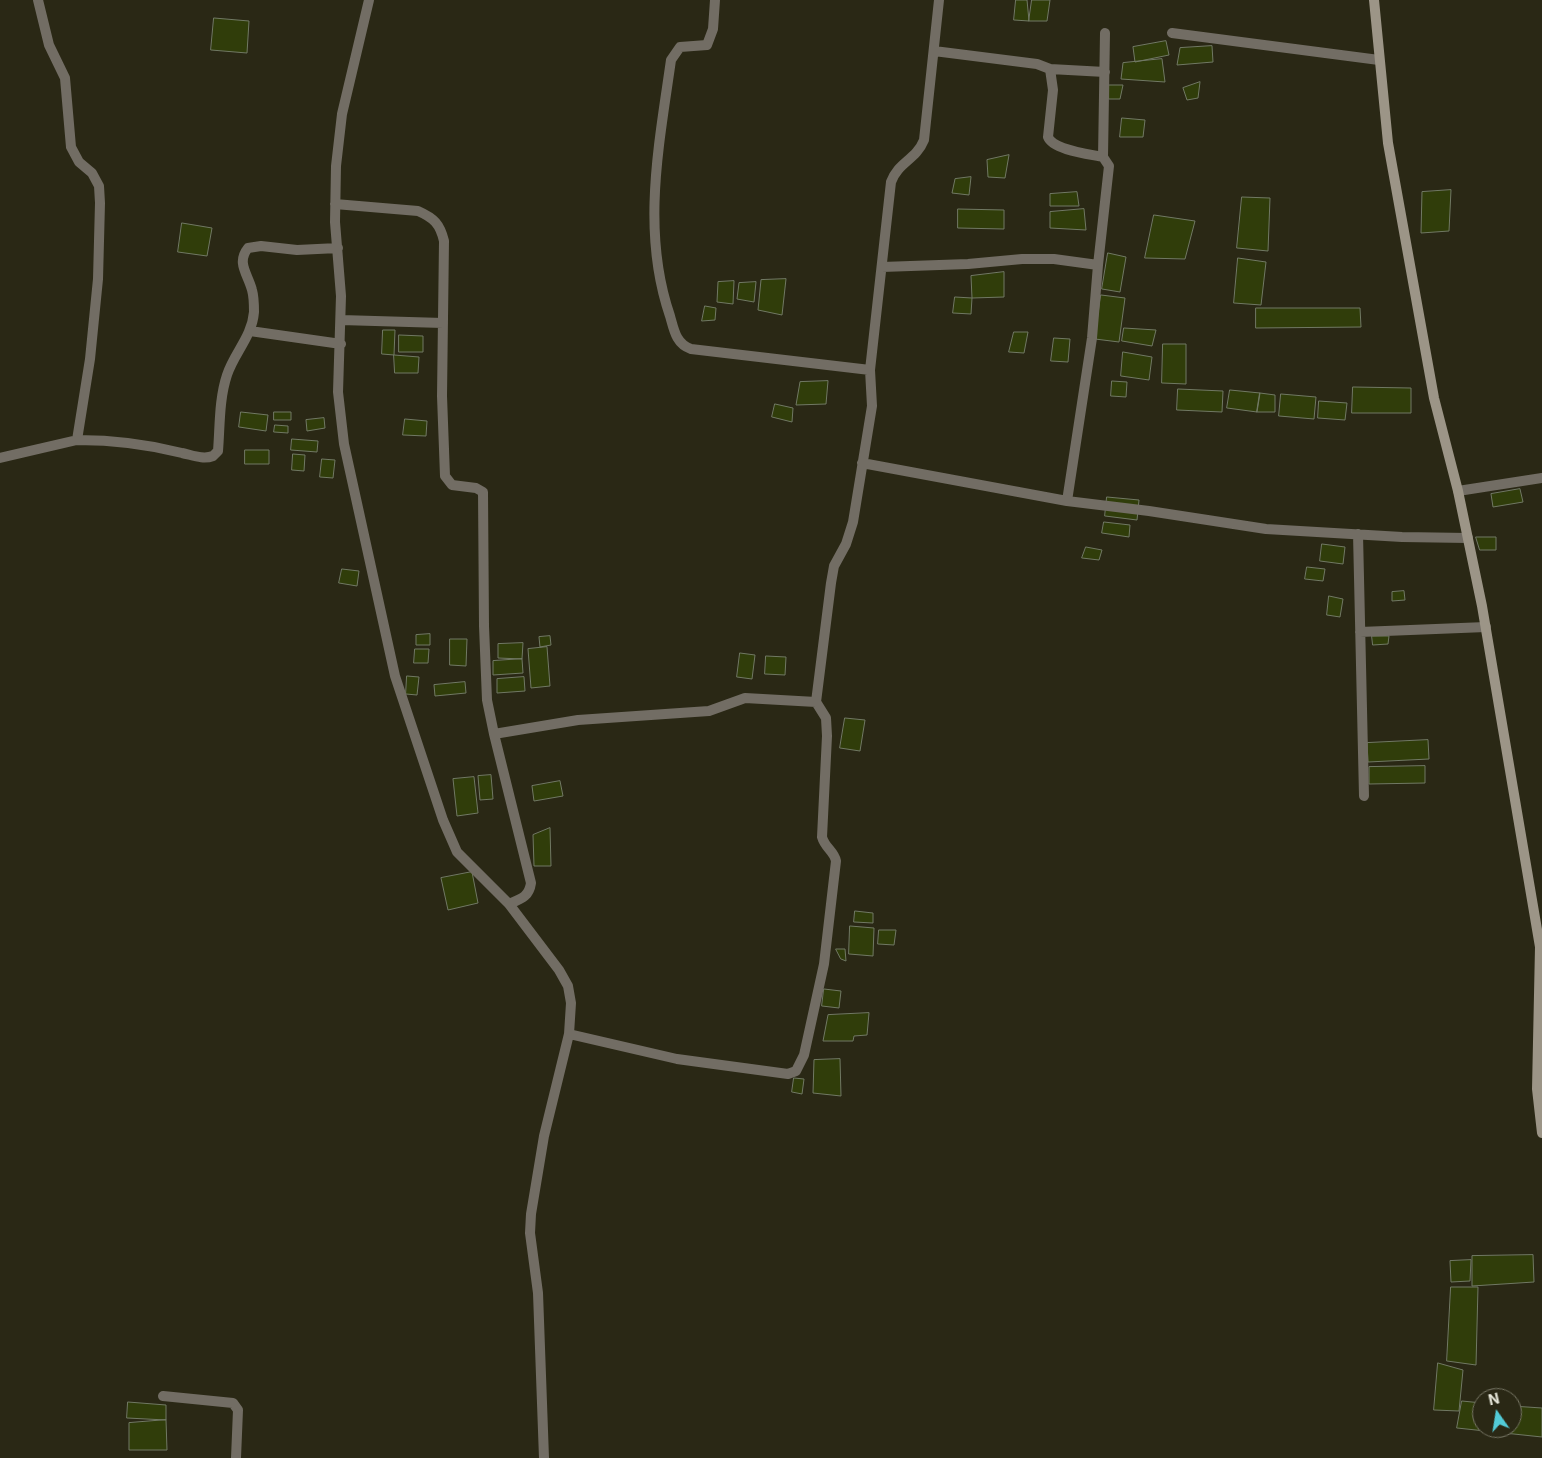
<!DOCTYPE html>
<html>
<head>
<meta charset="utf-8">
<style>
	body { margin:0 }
	#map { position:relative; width:1542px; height:1458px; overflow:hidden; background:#2a2815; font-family:Inter,sans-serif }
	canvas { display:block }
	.north { position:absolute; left:1472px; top:1388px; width:50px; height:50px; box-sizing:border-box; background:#2a2815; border:1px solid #767564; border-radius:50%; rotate:347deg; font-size:14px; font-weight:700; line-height:20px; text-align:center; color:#e8e8db }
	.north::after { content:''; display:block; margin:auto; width:18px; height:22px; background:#52cbd7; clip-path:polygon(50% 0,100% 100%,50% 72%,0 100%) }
</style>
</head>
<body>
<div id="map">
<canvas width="1542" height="1458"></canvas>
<div class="north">N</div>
</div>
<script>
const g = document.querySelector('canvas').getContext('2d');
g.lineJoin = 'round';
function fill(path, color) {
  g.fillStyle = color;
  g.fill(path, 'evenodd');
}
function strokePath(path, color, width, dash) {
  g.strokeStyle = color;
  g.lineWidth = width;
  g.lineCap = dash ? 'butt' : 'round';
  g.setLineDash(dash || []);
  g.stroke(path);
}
const building = new Path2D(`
	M 1016,0 L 1027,0 L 1029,21 L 1014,20 Z
	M 1032,0 L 1050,0 L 1047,21 L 1029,21 Z
	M 214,18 L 249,21 L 247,53 L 211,50 Z
	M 1166,41 L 1169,55 L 1135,62 L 1133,47 Z
	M 1212,46 L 1213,62 L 1177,65 L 1180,48 Z
	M 1162,59 L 1165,82 L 1121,79 L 1123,63 Z
	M 1200,82 L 1198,98 L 1187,100 L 1183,88 Z
	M 1109,85 L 1123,85 L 1120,99 L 1109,99 Z
	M 1122,118 L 1145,120 L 1143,137 L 1120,137 Z
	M 1009,155 L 1005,178 L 988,177 L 987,160 Z
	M 971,177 L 969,195 L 952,193 L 955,179 Z
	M 1451,190 L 1449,231 L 1421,233 L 1422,192 Z
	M 1077,192 L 1079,206 L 1050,206 L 1050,194 Z
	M 1242,197 L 1270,198 L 1268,251 L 1237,248 Z
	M 958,209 L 1004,210 L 1004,229 L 958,228 Z
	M 1084,209 L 1086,230 L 1050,228 L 1050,212 Z
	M 1154,215 L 1195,221 L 1185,259 L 1145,258 Z
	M 182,223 L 212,228 L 207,256 L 178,252 Z
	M 1108,253 L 1126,257 L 1120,292 L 1102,289 Z
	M 1238,258 L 1266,262 L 1261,305 L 1234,303 Z
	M 1004,272 L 1004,297 L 972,298 L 971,276 Z
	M 786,279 L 782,315 L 758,310 L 761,280 Z
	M 734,281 L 733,304 L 717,302 L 718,282 Z
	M 756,282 L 754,302 L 737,299 L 739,283 Z
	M 1101,295 L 1125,298 L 1119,342 L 1095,339 Z
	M 955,297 L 972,298 L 971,314 L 953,313 Z
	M 705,306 L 716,308 L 715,320 L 702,321 Z
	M 1256,308 L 1360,308 L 1361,327 L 1256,328 Z
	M 1124,328 L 1156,330 L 1152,346 L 1122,341 Z
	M 383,330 L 395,330 L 394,355 L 382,354 Z
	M 1014,332 L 1028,332 L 1024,353 L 1009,352 Z
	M 399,335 L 423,336 L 423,352 L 399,352 Z
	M 1054,338 L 1070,339 L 1068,362 L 1051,361 Z
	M 1163,344 L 1186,344 L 1186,384 L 1162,383 Z
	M 1123,352 L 1152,357 L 1149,380 L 1121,376 Z
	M 394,355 L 419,357 L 418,373 L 395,373 Z
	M 828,381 L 826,404 L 796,405 L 800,382 Z
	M 1112,381 L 1127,382 L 1126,397 L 1111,396 Z
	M 1353,387 L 1411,388 L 1411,413 L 1352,413 Z
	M 1178,389 L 1223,391 L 1222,412 L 1177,410 Z
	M 1230,390 L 1260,393 L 1257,412 L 1227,408 Z
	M 1260,393 L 1275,395 L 1275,412 L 1257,412 Z
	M 1281,394 L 1316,397 L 1314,419 L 1279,416 Z
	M 1319,401 L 1347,403 L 1345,420 L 1318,418 Z
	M 775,404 L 793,408 L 792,422 L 772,417 Z
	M 241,412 L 268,415 L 266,431 L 239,427 Z
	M 274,412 L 291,412 L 291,420 L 274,420 Z
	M 324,418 L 325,428 L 307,431 L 306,420 Z
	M 405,419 L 427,421 L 426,436 L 403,435 Z
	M 275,425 L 288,426 L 288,433 L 274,432 Z
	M 292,439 L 318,441 L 317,452 L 291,450 Z
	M 245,450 L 269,450 L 269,464 L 245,464 Z
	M 293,454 L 305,455 L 304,471 L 292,470 Z
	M 322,459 L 335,460 L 333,478 L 320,477 Z
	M 1520,489 L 1523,502 L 1493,507 L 1491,494 Z
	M 1107,497 L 1139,500 L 1137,520 L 1105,516 Z
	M 1104,522 L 1130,525 L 1129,537 L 1102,533 Z
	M 1476,537 L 1496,537 L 1496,550 L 1480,550 Z
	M 1322,544 L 1345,547 L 1343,564 L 1320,561 Z
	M 1086,547 L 1102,550 L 1099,560 L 1082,558 Z
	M 1307,567 L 1325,569 L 1323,581 L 1305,579 Z
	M 342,569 L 359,571 L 357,586 L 339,583 Z
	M 1404,591 L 1405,600 L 1392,601 L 1392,592 Z
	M 1329,596 L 1343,599 L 1340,617 L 1327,615 Z
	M 430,634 L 430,645 L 416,645 L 416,635 Z
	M 550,636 L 551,645 L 540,647 L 539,637 Z
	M 1372,636 L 1389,636 L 1388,644 L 1373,645 Z
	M 450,639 L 467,639 L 466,666 L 450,665 Z
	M 523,643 L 522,659 L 498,658 L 498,644 Z
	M 547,647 L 550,686 L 531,688 L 528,649 Z
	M 415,649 L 429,649 L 428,663 L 414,663 Z
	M 740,653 L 755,655 L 752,679 L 737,677 Z
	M 766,656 L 786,657 L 785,675 L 765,674 Z
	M 522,659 L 523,673 L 493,675 L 493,661 Z
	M 407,676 L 419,677 L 417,695 L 406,694 Z
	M 524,677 L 525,691 L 497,693 L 497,679 Z
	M 465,682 L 466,693 L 435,696 L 434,685 Z
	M 845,718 L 865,720 L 860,751 L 840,748 Z
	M 1428,740 L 1429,759 L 1368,762 L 1367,743 Z
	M 1425,766 L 1425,783 L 1369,784 L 1369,767 Z
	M 491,775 L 493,799 L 480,800 L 478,776 Z
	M 474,777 L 478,813 L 457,816 L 453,779 Z
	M 560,781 L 563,796 L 534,801 L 532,786 Z
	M 550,828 L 551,866 L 534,866 L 533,835 Z
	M 472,872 L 478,903 L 448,910 L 441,878 Z
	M 855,911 L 873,913 L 873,923 L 854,922 Z
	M 850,926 L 874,928 L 873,956 L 849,954 Z
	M 879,930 L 896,930 L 894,945 L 878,944 Z
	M 836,949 L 845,949 L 846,961 L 841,959 Z
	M 824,989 L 841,991 L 839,1008 L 822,1006 Z
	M 869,1013 L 867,1035 L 854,1036 L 853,1041 L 823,1041 L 828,1015 Z
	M 840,1059 L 841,1096 L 813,1093 L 814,1060 Z
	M 794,1078 L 804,1079 L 802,1094 L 792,1092 Z
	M 1533,1255 L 1534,1282 L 1472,1286 L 1472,1256 Z
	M 1471,1260 L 1470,1281 L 1451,1282 L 1450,1261 Z
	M 1451,1287 L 1478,1287 L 1476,1365 L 1447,1361 Z
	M 1438,1363 L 1463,1370 L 1459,1411 L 1434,1410 Z
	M 1462,1401 L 1482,1403 L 1482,1428 L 1512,1428 L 1512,1406 L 1542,1408 L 1542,1437 L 1457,1428 Z
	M 128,1402 L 166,1405 L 166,1420 L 127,1418 Z
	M 166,1420 L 167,1450 L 129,1450 L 129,1423 Z`);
const street = new Path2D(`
	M 369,0 L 342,114 L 336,166 L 335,222 L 341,296 L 338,392 L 344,444 L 395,676 L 443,820 L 457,852 L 509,904 L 559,970 L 568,986 L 571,1003 L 569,1034 L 544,1136 L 531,1214 L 530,1233 L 538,1293 L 544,1458
	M 715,0 L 713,29 L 707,45 L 680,47 L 671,60 C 659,145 641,232 670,316 C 674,330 676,344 691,349 L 870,370
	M 1172,33 L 1379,60
	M 934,51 L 1037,64 L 1050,69 L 1053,90 L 1048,137 C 1053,150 1089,154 1103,157 L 1109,166 L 1098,265 L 1092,338 L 1067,501
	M 1050,69 L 1105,72
	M 1103,157 L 1105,33
	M 335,204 L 418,211 C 434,218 440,224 444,241 L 442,396 L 445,476 L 452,485 L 476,488 L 483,492 L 484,626 L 487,700 L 494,734 L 531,883 C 529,897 521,899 509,904
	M 882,267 L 968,264 L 1022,259 L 1054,259 L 1098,265
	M 341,320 L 443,323
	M 250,331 L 341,344
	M 77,440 C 113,440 147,444 182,453 C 192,455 203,460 213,456 L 218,451 C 220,426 219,399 227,375 C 234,353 252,337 254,312 C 254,305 254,297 252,290 C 248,274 236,263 248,248 L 261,246 L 297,250 L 338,248
	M 0,458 L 77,440 L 90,359 L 98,279 L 100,203 L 99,186 L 92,173 L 79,162 L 71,147 L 65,78 L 49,45 L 38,0
	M 862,463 L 1067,501 L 1149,511 L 1266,529 L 1402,537 L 1468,538
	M 1458,491 L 1542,478
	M 1358,534 L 1364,796
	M 1360,632 L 1486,627
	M 494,734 L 578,720 L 709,711 L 745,698 L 816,702 L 831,583 L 834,566 L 846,544 L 853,522 L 872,406 L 870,370 L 891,182 C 898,162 916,160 924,140 L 939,0
	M 569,1034 L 677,1059 L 788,1074 L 796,1071 L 804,1055 L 824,964 L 836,861 C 834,851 825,848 822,837 L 827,736 L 826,718 L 816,702
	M 163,1396 L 233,1403 L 238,1410 L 236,1458`);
const secondary = new Path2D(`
	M 1374,0 L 1388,143 L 1434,398 L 1458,491 L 1482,606 L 1540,947 L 1537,1089 L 1542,1133`);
fill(building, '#303d0a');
strokePath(building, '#717964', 1);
strokePath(street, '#726d64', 10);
strokePath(secondary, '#9c9587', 10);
</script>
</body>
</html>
